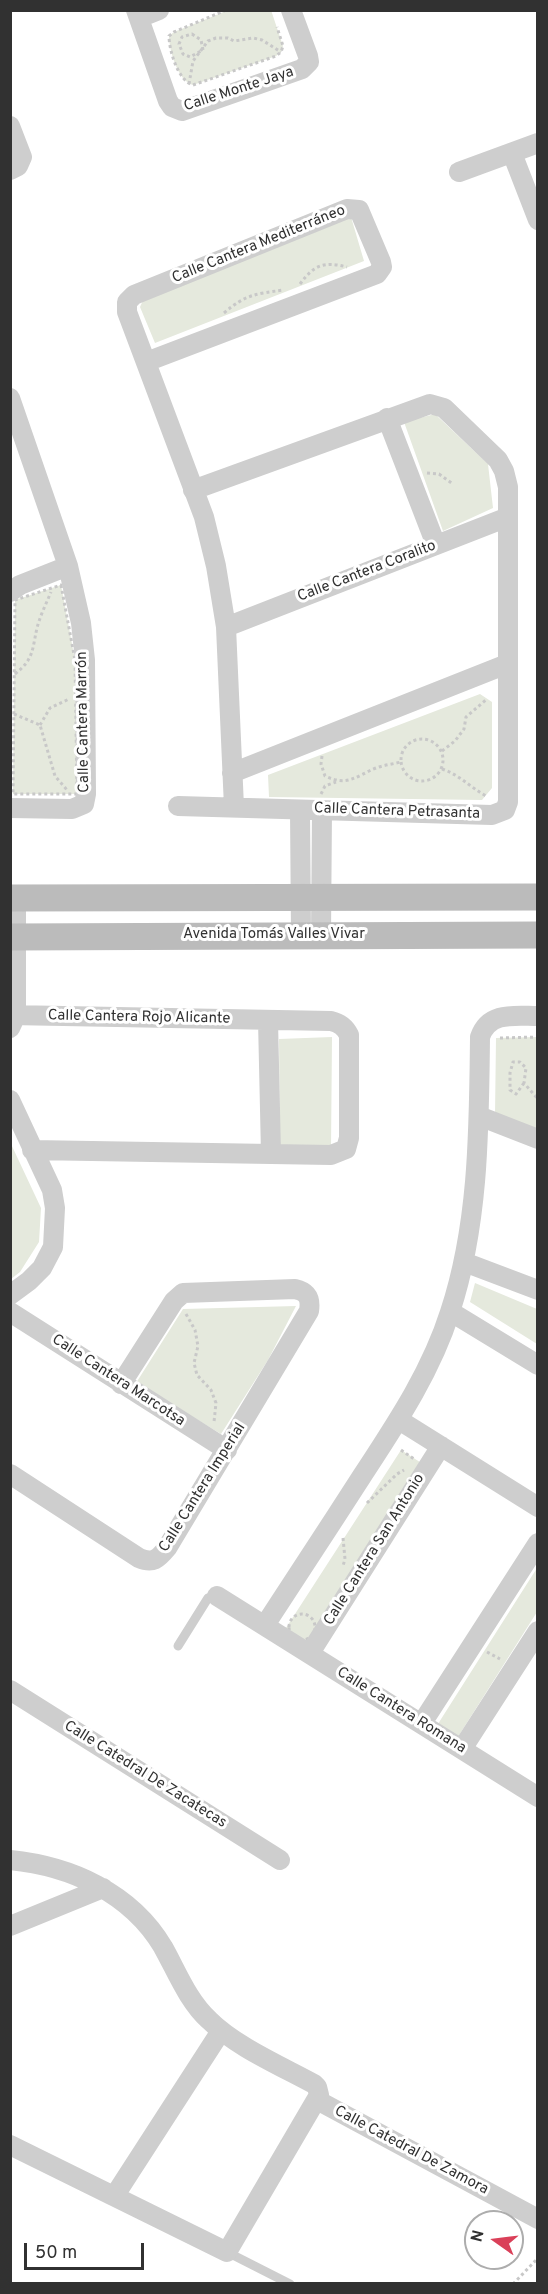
<!DOCTYPE html>
<html>
<head>
<meta charset="utf-8">
<style>
	body { margin:0 }
	#map { position:relative; width:548px; height:2294px; overflow:hidden; background:#fff; font-family:Overpass,sans-serif }
	canvas { display:block }
	.frame { position:absolute; inset:0; border:12px solid #313131; pointer-events:none }
	.north { position:absolute; left:464px; top:2210px; width:60px; height:60px; box-sizing:border-box; background:#fff; border:2px solid #adadad; border-radius:50%; rotate:284deg; font-size:16px; font-weight:700; line-height:24px; text-align:center; color:#313131 }
	.north::after { content:''; display:block; margin:auto; width:21px; height:27px; background:#da4059; clip-path:polygon(50% 0,100% 100%,50% 72%,0 100%) }
	.scale { position:absolute; left:24px; top:2243px; width:120px; height:27px; box-sizing:border-box; border:3px solid #313131; border-top:0; padding-left:8px; font-size:18px; line-height:21px; white-space:nowrap; color:#313131; -webkit-text-stroke:4px #fff; paint-order:stroke }
</style>
</head>
<body>
<div id="map">
<canvas width="548" height="2294"></canvas>
<div class="frame"></div>
<div class="north">N</div>
<div class="scale">50 m</div>
</div>
<script>
const g = document.querySelector('canvas').getContext('2d');
g.lineJoin = 'round';
function fill(path, color) {
  g.fillStyle = color;
  g.fill(path, 'evenodd');
}
function strokePath(path, color, width, dash) {
  g.strokeStyle = color;
  g.lineWidth = width;
  g.lineCap = dash ? 'butt' : 'round';
  g.setLineDash(dash || []);
  g.stroke(path);
}
function drawText(font, color, halo, rows, align = 'center') {
  g.font = font + ' Overpass,sans-serif';
  g.lineWidth = 6;
  g.setLineDash([]);
  g.textBaseline = 'middle';
  g.strokeStyle = halo;
  g.fillStyle = color;
  for (const [text, x, y, turn = 0] of rows) {
    g.save();
    g.translate(x, y);
    g.rotate((+turn || 0) * Math.PI / 180);
    g.textAlign = isNaN(turn) ? turn : align;
    if (halo) g.strokeText(text, 0, 0);
    g.fillText(text, 0, 0);
    g.restore();
  }
}
const green = new Path2D(`
	M 271,10 L 283,46 L 281,52 L 276,56 L 193,85 C 178,81 169,50 169,36 L 174,32 L 226,11 Z
	M 351,217 L 364,261 L 155,343 L 140,307 L 145,296 Z
	M 435,414 L 488,464 L 493,508 L 443,531 L 404,422 Z
	M 61,585 L 75,660 L 77,794 L 13,794 L 15,600 Z
	M 480,694 L 492,702 L 492,788 L 482,800 L 269,797 L 268,775 Z
	M 332,1037 L 331,1149 L 280,1149 L 279,1039 Z
	M 537,1037 L 537,1133 L 495,1115 L 496,1038 Z
	M 11,1144 L 41,1208 L 39,1242 L 20,1272 L 11,1279 Z
	M 475,1283 L 537,1309 L 537,1344 L 470,1302 Z
	M 296,1306 L 268,1360 L 221,1434 L 136,1383 L 183,1309 Z
	M 401,1450 L 423,1464 L 306,1645 L 284,1631 Z
	M 537,1568 L 537,1612 L 456,1740 L 436,1727 Z`);
const path = new Path2D(`
	M 226,10 L 174,32 L 169,36 C 169,50 178,81 193,85 L 276,56 L 281,52 L 283,46 L 277,27
	M 192,34 L 201,40 L 203,50 L 190,57 L 183,54 L 179,44 L 182,37 Z
	M 189,84 L 193,61 L 208,41 L 216,38 L 228,38 L 234,41 L 253,38 L 262,40 L 281,52
	M 300,284 C 314,265 324,261 347,267
	M 224,313 C 246,294 256,294 283,290
	M 427,473 L 439,474 L 453,484
	M 61,585 L 75,660 L 77,794 L 13,794 L 15,600 Z
	M 15,674 C 34,659 32,650 37,628 C 40,616 46,604 51,592
	M 14,714 L 40,725 L 55,776 L 67,790
	M 40,725 L 50,708 L 69,699
	M401 760a21 21 0 1 1 42 0a21 21 0 1 1-42 0Z
	M 442,751 L 455,741 L 464,729 L 466,717 L 487,699
	M 322,756 L 321,764 L 325,776 C 348,787 356,776 376,768 C 384,765 393,764 401,762
	M 442,769 C 458,774 470,787 486,796
	M 321,794 L 325,786 L 336,782
	M 500,1038 L 538,1037
	M 524,1083 L 516,1094 L 510,1090 L 510,1073 L 513,1062 L 520,1062 L 526,1068 L 524,1083 L 538,1099
	M 186,1314 L 195,1330 L 198,1346 L 194,1363 L 197,1375 L 211,1390 L 216,1403 L 214,1422
	M 401,1450 L 414,1459
	M 367,1503 L 397,1474 L 404,1470
	M 343,1538 L 345,1559 L 343,1566
	M289 1627a13 13 0 1 1 26 0a13 13 0 1 1-26 0Z
	M 487,1652 L 500,1659
	M 513,2284 L 538,2258`);
const service = new Path2D(`
	M 178,1646 L 208,1598 L 217,1596
	M 227,2252 L 290,2284`);
const minor = new Path2D(`
	M 136,10 L 168,101 L 172,107 L 182,111 L 302,69 L 309,62 L 308,56 L 291,10
	M 139,18 L 159,10
	M 10,126 L 22,157 L 18,166 L 10,170
	M 512,153 L 538,220
	M 459,172 L 538,143
	M 146,362 L 377,274 L 382,267 L 381,262 L 359,210 L 347,209 L 134,295 L 127,302 L 127,312 L 204,517 L 216,566 L 226,627 L 234,807
	M 10,398 L 68,566 L 81,623 L 85,660 L 86,794 L 84,804 L 72,809 L 10,808
	M 387,418 L 436,545
	M 10,592 L 20,585 L 68,566
	M 226,627 L 508,517
	M 232,773 L 507,664
	M 178,806 L 492,815 L 505,810 L 508,802 L 508,487 L 504,471 L 498,460 L 444,408 L 430,404 L 193,490
	M 300,810 L 301,935
	M 321,935 L 322,810
	M 10,1015 L 331,1021 C 340,1023 345,1027 349,1035 L 349,1138 L 346,1149 L 331,1155 L 32,1150
	M 268,1020 L 271,1154
	M 10,1028 L 16,1015 L 16,897
	M 10,1100 L 52,1190 L 55,1208 L 53,1247 L 42,1268 L 29,1281 L 10,1295
	M 479,1116 L 538,1139
	M 464,1262 L 538,1290
	M 10,1312 L 227,1450
	M 451,1312 L 538,1365
	M 399,1420 L 538,1507
	M 10,1474 L 139,1558 C 153,1564 158,1559 167,1548 L 309,1311 C 311,1298 308,1292 295,1289 L 183,1293 L 174,1301 L 121,1384
	M 217,1596 L 538,1797
	M 265,1625 C 297,1576 330,1526 362,1476 C 396,1424 431,1372 450,1312 C 479,1224 479,1129 480,1037 C 489,1011 515,1016 538,1016
	M 310,1653 L 441,1446
	M 10,1690 L 280,1860
	M 422,1723 L 538,1543
	M 462,1749 L 538,1631
	M 10,1860 C 71,1866 131,1893 163,1947 C 177,1972 188,2001 209,2020 C 235,2046 281,2066 314,2084 L 317,2087 L 319,2095 L 227,2252 L 10,2145
	M 10,1926 L 103,1888
	M 317,2100 L 538,2219
	M 115,2195 L 221,2031`);
const secondary = new Path2D(`
	M 10,898 L 538,897
	M 10,937 L 538,935`);
const streetNames = [
	["Calle Monte Jaya",239,90,-18],
	["Calle Cantera Mediterráneo",259,245,-22],
	["Calle Cantera Coralito",367,572,-21],
	["Calle Cantera Marrón",84,722,-91],
	["Calle Cantera Petrasanta",397,812,2],
	["Avenida Tomás Valles Vivar",274,935],
	["Calle Cantera Rojo Alicante",139,1018,1],
	["Calle Cantera Marcotsa",118,1381,33],
	["Calle Cantera Imperial",203,1488,-58],
	["Calle Cantera San Antonio",375,1550,-58],
	["Calle Cantera Romana",401,1711,32],
	["Calle Catedral De Zacatecas",145,1775,32],
	["Calle Catedral De Zamora",411,2151,28]
];
fill(green, '#e5e9dd');
strokePath(path, '#c8c8c8', 3, [3, 3]);
strokePath(service, '#cecece', 9);
strokePath(minor, '#cecece', 20);
strokePath(secondary, '#bbb', 27);
drawText('15px', '#313131', '#fff', streetNames);
</script>
</body>
</html>
